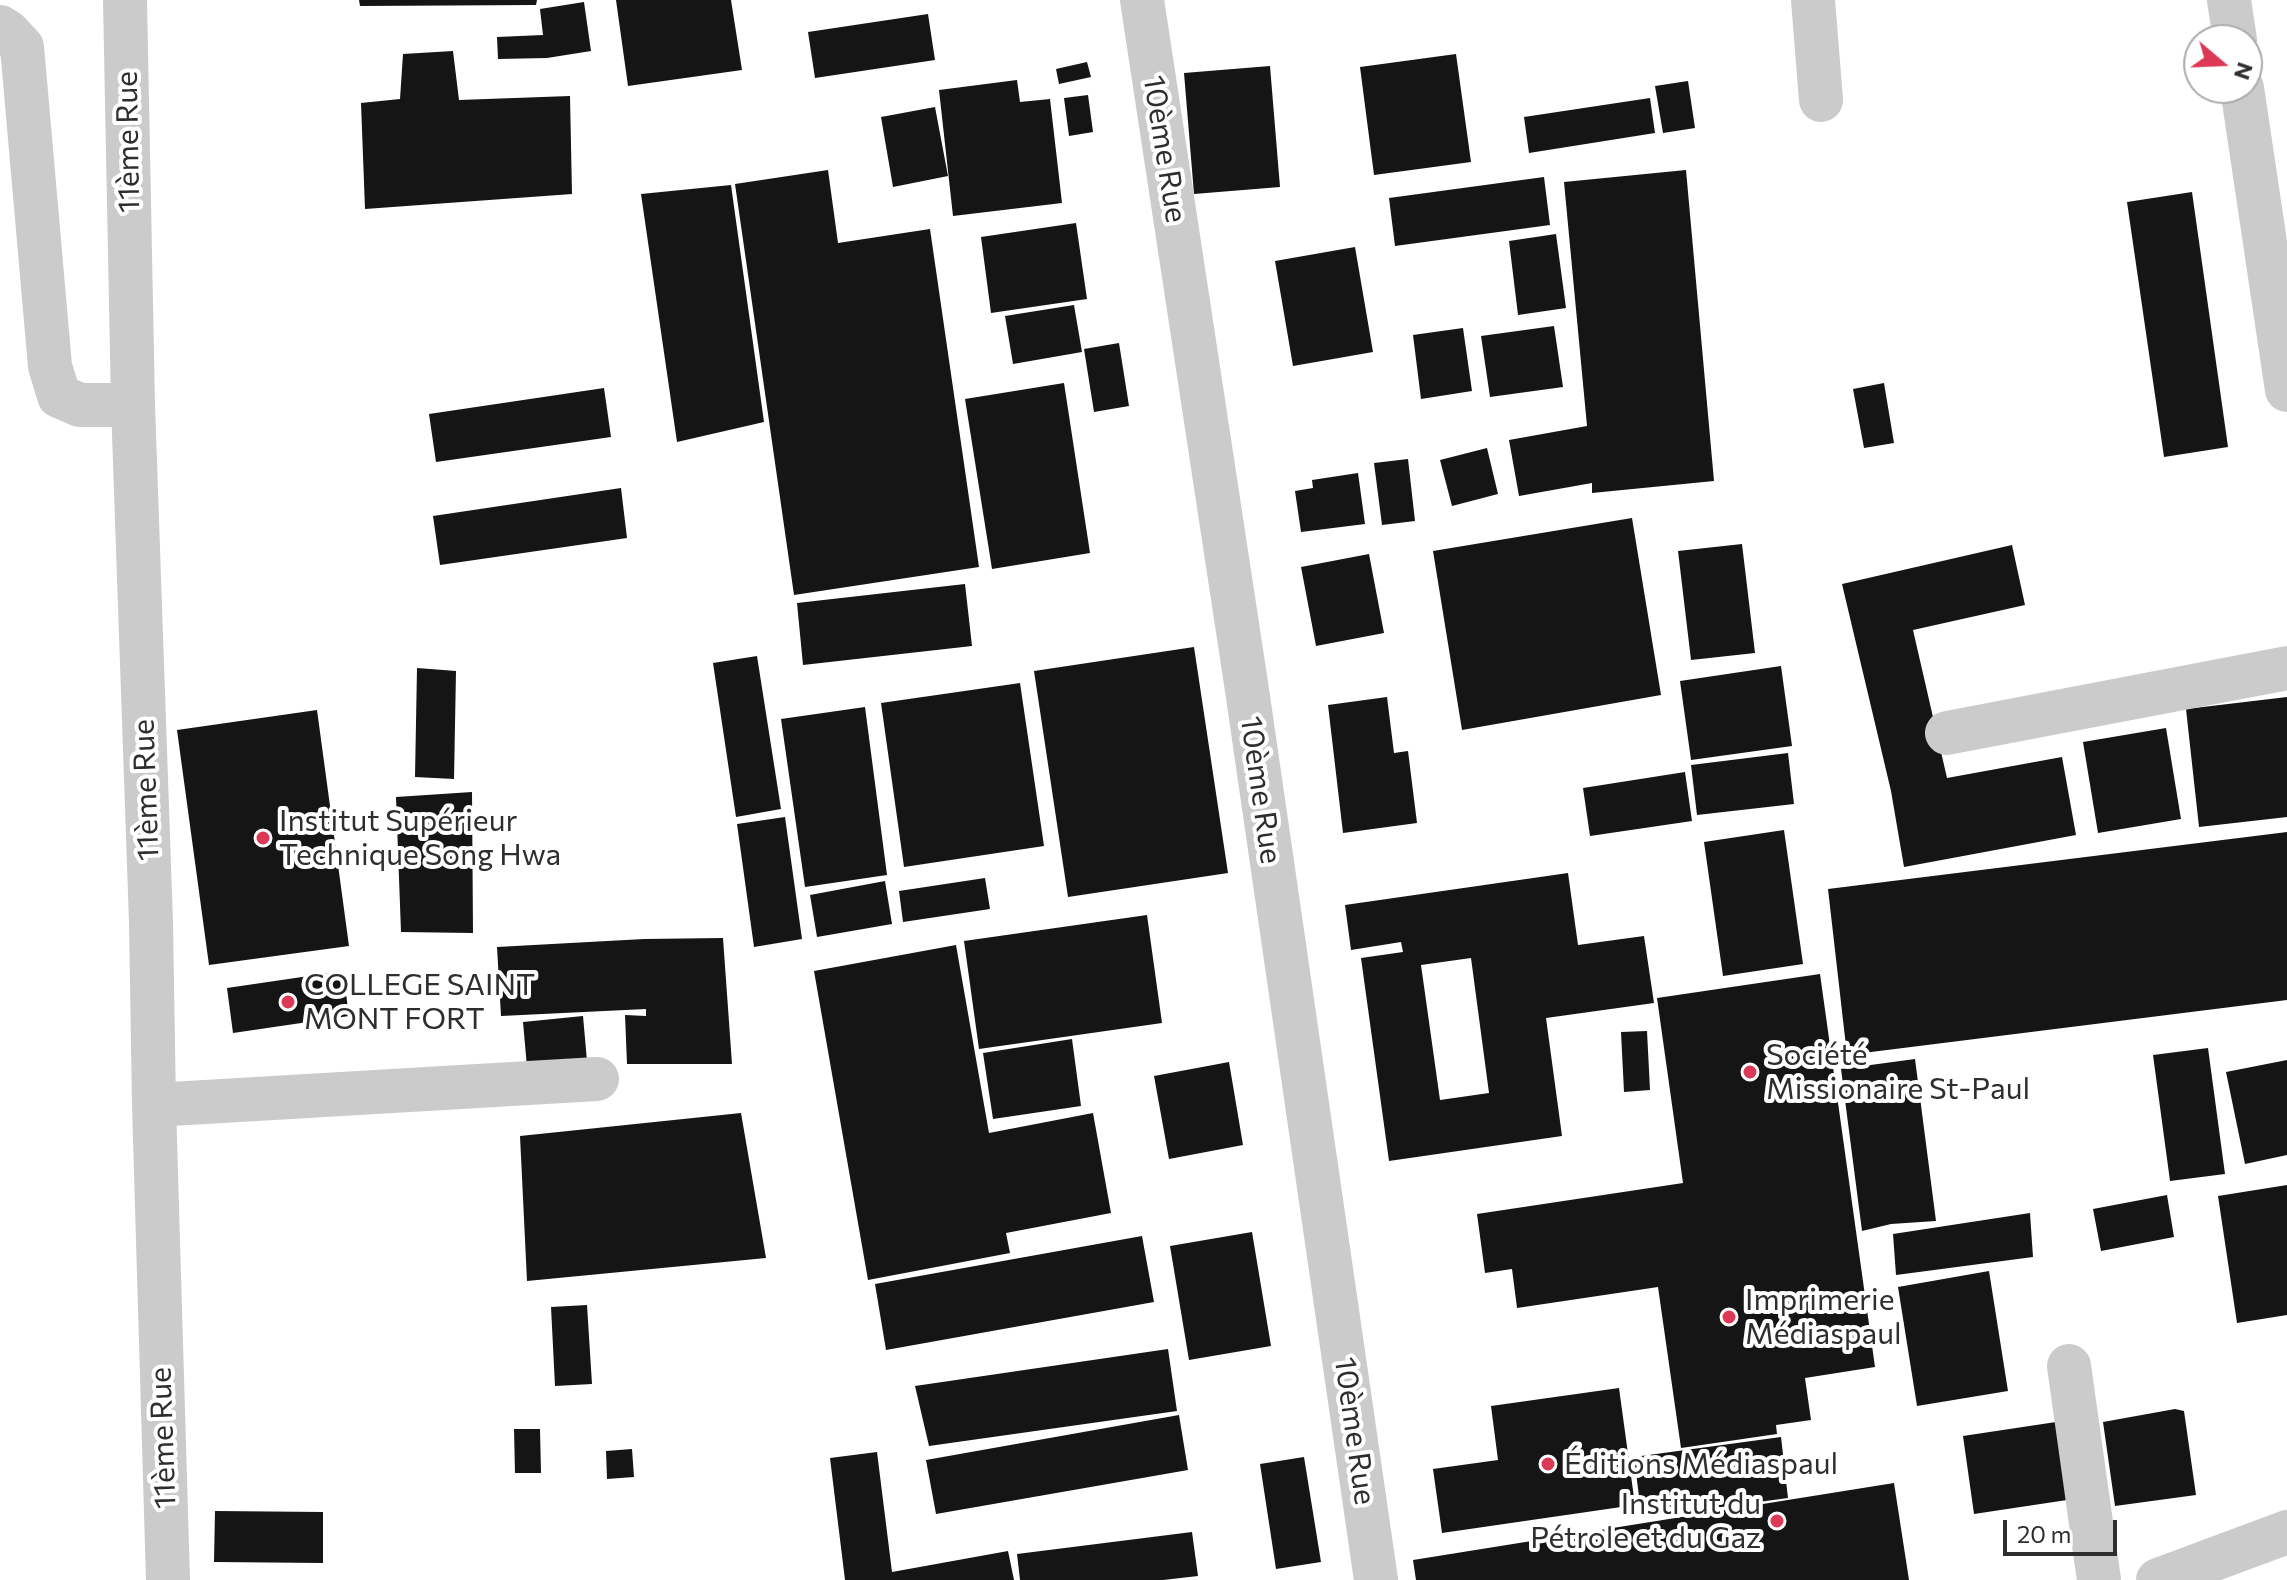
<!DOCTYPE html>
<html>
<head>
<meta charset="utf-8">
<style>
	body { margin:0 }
	#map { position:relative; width:2287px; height:1580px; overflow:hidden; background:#fff; font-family:Commissioner,sans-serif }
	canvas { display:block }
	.north { position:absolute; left:2183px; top:24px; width:80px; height:80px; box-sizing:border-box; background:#fff; border:2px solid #ababab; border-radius:50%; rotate:109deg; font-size:22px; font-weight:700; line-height:32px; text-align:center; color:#2e2e2e }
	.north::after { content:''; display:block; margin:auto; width:28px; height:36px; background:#dc3956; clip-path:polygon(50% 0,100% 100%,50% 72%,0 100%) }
	.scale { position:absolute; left:2003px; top:1520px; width:114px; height:36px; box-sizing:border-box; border:4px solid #2e2e2e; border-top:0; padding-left:10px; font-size:24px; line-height:28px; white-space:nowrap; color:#2e2e2e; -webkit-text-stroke:6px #fff; paint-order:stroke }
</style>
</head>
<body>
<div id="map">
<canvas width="2287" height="1580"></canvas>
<div class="north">N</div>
<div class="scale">20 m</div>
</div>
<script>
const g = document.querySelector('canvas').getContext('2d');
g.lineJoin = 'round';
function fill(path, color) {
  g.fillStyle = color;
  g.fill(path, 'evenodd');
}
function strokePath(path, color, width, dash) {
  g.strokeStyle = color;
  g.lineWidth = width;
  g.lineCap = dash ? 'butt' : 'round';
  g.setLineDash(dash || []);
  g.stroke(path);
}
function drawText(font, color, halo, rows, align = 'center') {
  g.font = font + ' Commissioner,sans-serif';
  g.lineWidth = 8;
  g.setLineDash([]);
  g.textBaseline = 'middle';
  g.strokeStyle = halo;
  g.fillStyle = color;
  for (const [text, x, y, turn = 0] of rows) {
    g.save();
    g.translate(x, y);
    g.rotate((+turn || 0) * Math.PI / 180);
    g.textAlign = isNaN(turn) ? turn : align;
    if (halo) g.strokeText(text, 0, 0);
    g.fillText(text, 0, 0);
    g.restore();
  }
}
const building = new Path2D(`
	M 359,0 L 537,0 L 536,5 L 360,6 Z
	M 616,0 L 731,0 L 742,70 L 628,86 Z
	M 584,2 L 591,51 L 547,58 L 498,59 L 497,37 L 543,35 L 540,9 Z
	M 928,14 L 935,60 L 815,78 L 808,32 Z
	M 453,51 L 459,100 L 570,96 L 572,194 L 365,209 L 361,103 L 400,99 L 403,54 Z
	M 1456,54 L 1471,162 L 1374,175 L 1360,67 Z
	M 1087,62 L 1091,77 L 1059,84 L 1056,69 Z
	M 1270,66 L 1280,187 L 1194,194 L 1184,73 Z
	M 1017,80 L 1020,102 L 1050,99 L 1062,203 L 953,216 L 939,90 Z
	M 1688,81 L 1695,128 L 1663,133 L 1655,86 Z
	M 1088,95 L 1093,132 L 1069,136 L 1064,98 Z
	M 1650,98 L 1655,133 L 1529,153 L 1524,117 Z
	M 935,107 L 948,176 L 893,187 L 881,117 Z
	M 828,170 L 838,243 L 930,229 L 979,567 L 794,595 L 735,184 Z
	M 1686,170 L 1714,481 L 1592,493 L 1592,483 L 1519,496 L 1509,440 L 1587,426 L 1564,182 Z
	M 1544,177 L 1550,225 L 1395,246 L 1389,198 Z
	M 731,185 L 764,422 L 677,442 L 641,194 Z
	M 2192,192 L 2228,447 L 2164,457 L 2127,202 Z
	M 1076,223 L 1087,299 L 991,313 L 981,237 Z
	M 1556,234 L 1566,308 L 1518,315 L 1509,241 Z
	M 1355,247 L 1373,352 L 1293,366 L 1275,261 Z
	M 1074,305 L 1082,352 L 1013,364 L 1005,316 Z
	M 1554,326 L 1563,387 L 1490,397 L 1481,336 Z
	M 1463,328 L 1472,391 L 1421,399 L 1413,335 Z
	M 1119,343 L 1129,406 L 1094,412 L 1084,349 Z
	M 1064,383 L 1090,553 L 992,569 L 965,399 Z
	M 1884,383 L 1894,443 L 1864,448 L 1853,389 Z
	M 604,388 L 611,437 L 436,462 L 429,414 Z
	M 1487,448 L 1498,494 L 1452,506 L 1440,460 Z
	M 1408,459 L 1415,521 L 1382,525 L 1374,463 Z
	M 1358,473 L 1365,524 L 1301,532 L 1295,491 L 1313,488 L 1312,480 Z
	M 621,488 L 627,538 L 440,565 L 433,516 Z
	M 1632,518 L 1661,695 L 1462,730 L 1433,551 Z
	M 1742,544 L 1755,653 L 1691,660 L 1678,551 Z
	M 2012,545 L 2025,605 L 1913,630 L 1947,778 L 2062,757 L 2076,835 L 1904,867 L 1891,791 L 1842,584 Z
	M 1369,554 L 1384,633 L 1316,646 L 1301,567 Z
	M 965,584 L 972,646 L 803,665 L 797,603 Z
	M 1194,647 L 1228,873 L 1068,897 L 1034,671 Z
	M 757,656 L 781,809 L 736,817 L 713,663 Z
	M 1781,666 L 1792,746 L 1691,760 L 1680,681 Z
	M 417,668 L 456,671 L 454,779 L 415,777 Z
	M 1020,683 L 1044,846 L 904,867 L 881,703 Z
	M 1387,697 L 1394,753 L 1408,751 L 1417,823 L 1343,833 L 1328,705 Z
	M 2287,697 L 2287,817 L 2199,827 L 2186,709 Z
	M 865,707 L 887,875 L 805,887 L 781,719 Z
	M 317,710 L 349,946 L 209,965 L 177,730 Z
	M 2166,728 L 2181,819 L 2098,833 L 2083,742 Z
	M 1788,753 L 1794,804 L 1697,815 L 1691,765 Z
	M 1685,772 L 1692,821 L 1590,836 L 1583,788 Z
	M 472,792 L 473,933 L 401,932 L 396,797 Z
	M 785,817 L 802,939 L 754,947 L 737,824 Z
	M 1784,830 L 1803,964 L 1723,976 L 1704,842 Z
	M 2287,832 L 2287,1000 L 1847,1055 L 1828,889 Z
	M 1568,873 L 1578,945 L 1644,936 L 1654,1003 L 1546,1018 L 1562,1136 L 1389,1161 L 1361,958 L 1403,952 L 1401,942 L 1351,950 L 1345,905 ZM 1471,958 L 1489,1093 L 1440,1100 L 1421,965 Z
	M 985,878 L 990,909 L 903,922 L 899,891 Z
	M 885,881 L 892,924 L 817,937 L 810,895 Z
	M 1147,915 L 1162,1023 L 979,1049 L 964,941 Z
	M 723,938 L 732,1064 L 627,1064 L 625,1015 L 646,1016 L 646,1009 L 501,1016 L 497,947 L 644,939 Z
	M 956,945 L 989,1133 L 1093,1113 L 1111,1213 L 1006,1233 L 1010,1253 L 868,1280 L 814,971 Z
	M 343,971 L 349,1016 L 233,1033 L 227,988 Z
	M 1820,974 L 1875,1367 L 1805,1378 L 1811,1420 L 1776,1425 L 1777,1434 L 1681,1448 L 1658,1287 L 1517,1308 L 1512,1269 L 1485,1273 L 1477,1214 L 1683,1183 L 1657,998 Z
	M 583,1016 L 587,1061 L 527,1067 L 523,1022 Z
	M 1647,1031 L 1650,1090 L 1624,1092 L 1621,1032 Z
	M 1072,1039 L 1081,1106 L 993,1119 L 983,1053 Z
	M 2208,1048 L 2225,1174 L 2170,1181 L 2153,1055 Z
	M 1915,1059 L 1936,1221 L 1891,1224 L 1862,1231 L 1841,1069 Z
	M 2287,1060 L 2287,1155 L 2245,1164 L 2226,1072 Z
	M 1229,1062 L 1243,1145 L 1169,1159 L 1154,1076 Z
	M 741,1113 L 766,1258 L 527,1281 L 520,1136 Z
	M 2287,1185 L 2287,1315 L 2237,1323 L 2218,1196 Z
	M 2167,1195 L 2174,1237 L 2101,1251 L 2093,1209 Z
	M 2030,1213 L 2033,1257 L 1896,1275 L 1893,1234 Z
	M 1252,1232 L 1271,1346 L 1189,1360 L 1170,1246 Z
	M 1142,1236 L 1154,1302 L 886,1350 L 875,1284 Z
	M 1989,1271 L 2008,1391 L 1917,1406 L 1898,1287 Z
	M 587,1305 L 592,1384 L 555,1386 L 551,1307 Z
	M 1168,1349 L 1177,1411 L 929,1446 L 915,1386 Z
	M 1619,1388 L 1635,1505 L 1442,1533 L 1433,1469 L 1498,1460 L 1491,1406 Z
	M 2175,1409 L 2184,1411 L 2196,1495 L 2115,1506 L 2103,1422 Z
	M 1179,1415 L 1188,1470 L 936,1514 L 926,1460 Z
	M 2056,1422 L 2067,1500 L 1974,1514 L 1963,1436 Z
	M 514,1429 L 540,1429 L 541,1473 L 515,1473 Z
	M 1781,1437 L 1788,1498 L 1699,1510 L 1698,1504 L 1641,1512 L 1634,1457 Z
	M 632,1449 L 634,1477 L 607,1479 L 606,1451 Z
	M 877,1452 L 892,1572 L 1008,1551 L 1014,1580 L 845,1580 L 830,1458 Z
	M 1304,1457 L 1321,1562 L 1276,1569 L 1260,1464 Z
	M 1894,1483 L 1909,1580 L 1416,1580 L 1413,1560 Z
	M 215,1511 L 323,1512 L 323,1563 L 214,1562 Z
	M 1192,1532 L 1198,1576 L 1163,1580 L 1020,1580 L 1017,1554 Z`);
const minor = new Path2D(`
	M 125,0 L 133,405 L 151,922 L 154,1105 L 168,1580
	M 1142,0 L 1247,690 L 1376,1580
	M 1813,0 L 1821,100
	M 2229,0 L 2235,40
	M 0,27 L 8,32 L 22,47 L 50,366 L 59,396 L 80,405 L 133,405
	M 2242,88 L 2287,390
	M 1947,733 L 2287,668
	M 154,1105 L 597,1079
	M 2069,1366 L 2099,1580
	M 2158,1580 L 2287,1532`);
const markers = [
	[263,838,8,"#dc3956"],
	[288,1002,8,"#dc3956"],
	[1750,1072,8,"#dc3956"],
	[1729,1317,8,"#dc3956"],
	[1548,1464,8,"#dc3956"],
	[1777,1521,8,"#dc3956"]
];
const streetNames = [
	["11ème Rue",128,142,-91],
	["10ème Rue",1165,149,81],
	["11ème Rue",146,790,-92],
	["10ème Rue",1261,790,82],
	["10ème Rue",1355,1431,82],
	["11ème Rue",163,1438,-92]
];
const poiNames = [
	["Institut Supérieur",279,821],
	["Technique Song Hwa",279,855],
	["COLLEGE SAINT",304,985],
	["MONT FORT",304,1019],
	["Société",1766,1055],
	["Missionaire St-Paul",1766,1089],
	["Imprimerie",1745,1300],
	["Médiaspaul",1745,1334],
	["Éditions Médiaspaul",1564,1464],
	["Institut du",1761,1504,"right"],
	["Pétrole et du Gaz",1761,1538,"right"]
];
fill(building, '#151515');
strokePath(minor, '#cbcbcb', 44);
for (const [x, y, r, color] of markers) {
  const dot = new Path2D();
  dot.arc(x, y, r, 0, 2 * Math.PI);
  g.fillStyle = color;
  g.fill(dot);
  strokePath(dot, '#fff', 3);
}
drawText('30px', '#2e2e2e', '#fff', streetNames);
drawText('30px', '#2e2e2e', '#fff', poiNames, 'left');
</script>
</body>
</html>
